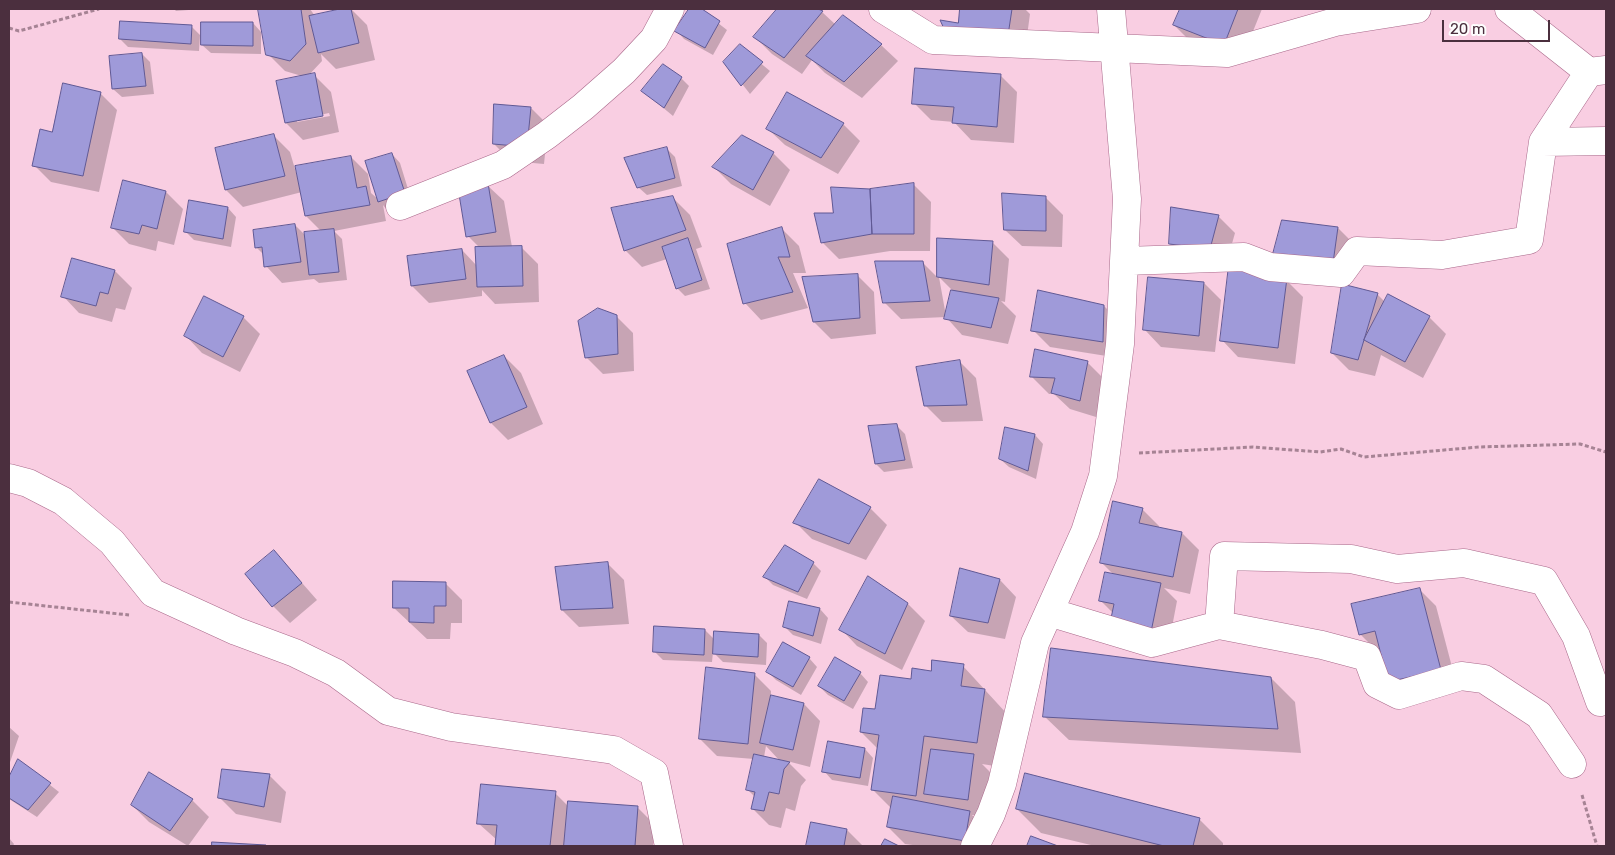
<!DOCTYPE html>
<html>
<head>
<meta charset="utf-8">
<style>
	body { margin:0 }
	#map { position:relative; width:1615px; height:855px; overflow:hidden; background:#f9cee2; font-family:Rubik,sans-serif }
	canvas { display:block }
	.frame { position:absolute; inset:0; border:10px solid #4b2f3e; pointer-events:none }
	.scale { position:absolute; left:1442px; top:20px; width:108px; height:22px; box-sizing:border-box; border:2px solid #4b2f3e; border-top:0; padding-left:6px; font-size:15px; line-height:18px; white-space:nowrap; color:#4b2f3e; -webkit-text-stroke:4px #fdfdfd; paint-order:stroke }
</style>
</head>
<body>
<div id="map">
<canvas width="1615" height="855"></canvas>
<div class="frame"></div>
<div class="scale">20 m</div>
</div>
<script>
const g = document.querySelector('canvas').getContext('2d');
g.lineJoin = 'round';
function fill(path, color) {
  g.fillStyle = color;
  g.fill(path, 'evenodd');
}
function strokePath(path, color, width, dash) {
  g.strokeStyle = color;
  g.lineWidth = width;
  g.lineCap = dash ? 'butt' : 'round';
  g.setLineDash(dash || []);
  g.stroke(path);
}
const shadow = new Path2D(`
	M 174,9 L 201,9 L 176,11 Z
	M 259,9 L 310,9 L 315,16 L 351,9 L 367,25 L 375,60 L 336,69 L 321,54 L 322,61 L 308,76 L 314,75 L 331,92 L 339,132 L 303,140 L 286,123 L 278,82 L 305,77 L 285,71 L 268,54 ZM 329,113 L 330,116 L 297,122 L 297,120 Z
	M 691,9 L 700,9 L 727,30 L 713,55 L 684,39 L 676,30 Z
	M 778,9 L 815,9 L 822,12 L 836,25 L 881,45 L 898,61 L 862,98 L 825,73 L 812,60 L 802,74 L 772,54 L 755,37 Z
	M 961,9 L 1025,9 L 1030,14 L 1024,58 L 964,50 L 959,24 Z
	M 1181,9 L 1262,9 L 1241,61 L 1191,42 L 1174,25 Z
	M 253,23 L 261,32 L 261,54 L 211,53 L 202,45 Z
	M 191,26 L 200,35 L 199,51 L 128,47 L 120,39 Z
	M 740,46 L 770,71 L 750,94 L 725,62 Z
	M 142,54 L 150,62 L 154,94 L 122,97 L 113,89 Z
	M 1000,75 L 1017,92 L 1014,143 L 971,140 L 954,122 L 931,120 L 914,103 Z
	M 681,78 L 689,86 L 673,116 L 643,91 Z
	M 100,93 L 117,110 L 99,192 L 51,182 L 34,165 L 53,133 Z
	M 787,93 L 843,124 L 860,141 L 838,174 L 785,145 L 768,129 Z
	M 531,108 L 548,125 L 544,164 L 511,161 L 494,144 Z
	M 273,135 L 290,152 L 297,176 L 351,157 L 368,174 L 371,193 L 379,200 L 392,154 L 400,163 L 412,202 L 387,210 L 383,205 L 386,221 L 334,231 L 342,239 L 347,280 L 319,283 L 314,279 L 282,283 L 266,266 L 264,255 L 256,247 L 295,225 L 306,236 L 322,232 L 306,216 L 302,192 L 243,207 L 226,190 Z
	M 667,149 L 675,157 L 682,186 L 647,195 L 638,187 Z
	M 773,153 L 790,170 L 770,206 L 731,184 L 714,167 Z
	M 487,185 L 504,201 L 512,247 L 521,247 L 538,264 L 539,302 L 495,304 L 482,290 L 482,296 L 429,303 L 412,286 L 462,250 L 477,266 L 480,248 L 468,236 Z
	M 914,185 L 931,202 L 930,251 L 890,251 L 839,259 L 822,242 L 834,214 L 870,190 Z
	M 166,192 L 183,209 L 174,245 L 158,241 L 156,251 L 129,244 L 112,227 Z
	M 673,198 L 690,215 L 702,247 L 696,249 L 710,289 L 685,296 L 677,288 L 667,259 L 642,267 L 625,250 Z
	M 1046,198 L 1063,215 L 1062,247 L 1022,246 L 1005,230 Z
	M 190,202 L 228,208 L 236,217 L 231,247 L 194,240 L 185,231 Z
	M 1218,216 L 1235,233 L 1226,265 L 1187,261 L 1170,244 Z
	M 1338,228 L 1355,245 L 1349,280 L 1291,270 Z
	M 782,229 L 799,246 L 806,273 L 793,273 L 808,308 L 761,320 L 745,303 Z
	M 938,239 L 992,242 L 1009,259 L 1005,302 L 1001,301 L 1016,316 L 1008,344 L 962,335 L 946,317 L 901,319 L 884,302 L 922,262 L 938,278 ZM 939,277 L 952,290 L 946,316 Z
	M 73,260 L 115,271 L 132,288 L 125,310 L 116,308 L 112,322 L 79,313 L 63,296 Z
	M 857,275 L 874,292 L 876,334 L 831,339 L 814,322 Z
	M 1286,280 L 1303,297 L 1295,364 L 1238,357 L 1222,340 Z
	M 1204,283 L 1221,300 L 1215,352 L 1161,347 L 1145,330 Z
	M 1377,294 L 1385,302 L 1389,296 L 1429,317 L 1446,334 L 1423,378 L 1381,355 L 1375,376 L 1349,370 L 1332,353 Z
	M 1104,306 L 1121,323 L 1119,358 L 1050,347 L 1033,330 Z
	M 616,316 L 633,333 L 634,371 L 603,374 L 586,357 Z
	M 243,317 L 260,334 L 240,372 L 202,353 L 186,336 Z
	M 504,356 L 521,373 L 543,424 L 508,440 L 491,423 L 468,372 Z
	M 959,361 L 976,378 L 983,421 L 942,422 L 925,405 Z
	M 1087,362 L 1104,379 L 1096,417 L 1070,409 L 1054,394 L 1049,394 L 1032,377 Z
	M 896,425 L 905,434 L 913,468 L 884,472 L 876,464 Z
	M 1006,429 L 1035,435 L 1043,444 L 1036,479 L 1009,467 L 1000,459 Z
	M 870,508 L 887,525 L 866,560 L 812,539 L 795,522 Z
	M 1142,509 L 1159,526 L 1159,528 L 1182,533 L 1199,550 L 1190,594 L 1164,588 L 1177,601 L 1168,648 L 1114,614 L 1101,601 L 1114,575 L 1101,562 Z
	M 274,551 L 317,600 L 290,623 L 273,606 Z
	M 607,563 L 624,580 L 629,624 L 579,627 L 562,610 Z
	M 813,563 L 821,571 L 807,599 L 773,585 L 765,577 Z
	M 868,578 L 908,604 L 925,621 L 902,670 L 857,646 L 841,629 Z
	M 1000,580 L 1016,597 L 1005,639 L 968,632 L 951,616 Z
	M 445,583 L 462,600 L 462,623 L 451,623 L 450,639 L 427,639 L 394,608 Z
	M 1419,589 L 1436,606 L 1457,686 L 1406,699 L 1381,650 L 1377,651 L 1360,634 Z
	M 790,603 L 820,609 L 828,618 L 821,644 L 793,635 L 784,626 Z
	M 705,630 L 715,640 L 759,635 L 767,643 L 766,665 L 723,662 L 713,652 L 712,662 L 663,660 L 654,651 Z
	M 809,658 L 817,667 L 801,695 L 776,680 L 768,672 Z
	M 963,666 L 1008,715 L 1001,767 L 982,764 L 990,772 L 984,816 L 972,815 L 986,829 L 983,846 L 920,846 L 905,844 L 888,827 L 892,809 L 873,790 L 878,749 L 861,732 L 876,711 L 912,680 L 932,672 Z
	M 860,673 L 868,682 L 853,709 L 828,695 L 819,686 Z
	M 754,674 L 771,691 L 771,696 L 804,704 L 820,721 L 810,767 L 787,761 L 806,780 L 801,786 L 795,811 L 786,808 L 781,828 L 769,825 L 752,808 L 755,797 L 747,789 L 754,759 L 717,756 L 700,739 ZM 766,746 L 780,761 L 764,757 Z
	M 1271,678 L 1295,702 L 1301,753 L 1069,740 L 1044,716 Z
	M 9,727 L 19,736 L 9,765 Z
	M 865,749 L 873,758 L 868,786 L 832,780 L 824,771 Z
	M 18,760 L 59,792 L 37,817 L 9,799 L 9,780 Z
	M 269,775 L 286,792 L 281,823 L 236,814 L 219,797 Z
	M 555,793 L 568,806 L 638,808 L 655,825 L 653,846 L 496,846 L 497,840 L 478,823 Z
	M 192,800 L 209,817 L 188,846 L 149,822 L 132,805 Z
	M 1017,809 L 1199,819 L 1223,843 L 1223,846 L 1095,846 L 1041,833 Z
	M 812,823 L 847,830 L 863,846 L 808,846 Z
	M 9,838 L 14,844 L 13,846 L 9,846 Z`);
const building = new Path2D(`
	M 258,9 L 301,9 L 306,44 L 290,61 L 266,55 Z
	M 340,9 L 351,9 L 359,43 L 318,53 L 309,16 Z
	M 689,9 L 702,9 L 720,21 L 705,48 L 674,31 Z
	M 777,9 L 818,9 L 823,11 L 784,58 L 753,37 Z
	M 960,9 L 1012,9 L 1007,42 L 946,33 L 940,20 L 958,23 Z
	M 1180,9 L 1238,9 L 1224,45 L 1173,25 Z
	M 843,15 L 882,44 L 844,82 L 806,56 Z
	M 120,21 L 192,25 L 191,44 L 119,39 Z
	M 201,22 L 253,22 L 253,46 L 201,45 Z
	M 740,44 L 763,62 L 741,86 L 723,62 Z
	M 142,53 L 146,86 L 112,89 L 109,56 Z
	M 663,64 L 682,77 L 664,108 L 641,91 Z
	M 915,68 L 1001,74 L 997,127 L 952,123 L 954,107 L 912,104 Z
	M 315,73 L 323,116 L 285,123 L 276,81 Z
	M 63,83 L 101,92 L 83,176 L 32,166 L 40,129 L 52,132 Z
	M 787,92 L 844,123 L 821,158 L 766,129 Z
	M 494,104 L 531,107 L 527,147 L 493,144 Z
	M 274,134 L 285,176 L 225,190 L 215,148 Z
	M 742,135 L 774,152 L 753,190 L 712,167 Z
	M 667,147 L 675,178 L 637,188 L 624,158 Z
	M 392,153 L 405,193 L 378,202 L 365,161 Z
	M 351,156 L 357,188 L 366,186 L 370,205 L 305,216 L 295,166 Z
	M 123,180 L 166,191 L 157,229 L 142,225 L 139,234 L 111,228 Z
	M 488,183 L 496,232 L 466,237 L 458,188 Z
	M 914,183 L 914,234 L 872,234 L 870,189 Z
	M 831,187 L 870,189 L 872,234 L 821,243 L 814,213 L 833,213 Z
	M 1002,193 L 1046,196 L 1046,231 L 1004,230 Z
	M 673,196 L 686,230 L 624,251 L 611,208 Z
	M 189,200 L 228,207 L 223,239 L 184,232 Z
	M 1171,207 L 1219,215 L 1210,249 L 1169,244 Z
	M 1282,220 L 1338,227 L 1333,263 L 1273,254 Z
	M 295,224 L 301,262 L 264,267 L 262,247 L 255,248 L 253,230 Z
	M 782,227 L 790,257 L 778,257 L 793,292 L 743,304 L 727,244 Z
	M 334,229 L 339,272 L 309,275 L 304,232 Z
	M 688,238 L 702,280 L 676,289 L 662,247 Z
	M 937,238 L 993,241 L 989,285 L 937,277 Z
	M 522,246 L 523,286 L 477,287 L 475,247 Z
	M 462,249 L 466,279 L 411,286 L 407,256 Z
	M 72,258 L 115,270 L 108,294 L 100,292 L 96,306 L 61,297 Z
	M 875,261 L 923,261 L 930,301 L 883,303 Z
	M 1229,265 L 1287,278 L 1278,348 L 1220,341 Z
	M 858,274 L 860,318 L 813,322 L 802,277 Z
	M 1148,277 L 1204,282 L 1199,336 L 1143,330 Z
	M 1342,284 L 1378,293 L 1358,360 L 1331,353 Z
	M 951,290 L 999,298 L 991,328 L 944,319 Z
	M 1038,290 L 1104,305 L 1103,342 L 1031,331 Z
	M 1388,294 L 1430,316 L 1405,362 L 1364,340 Z
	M 204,296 L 244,316 L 223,357 L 184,336 Z
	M 598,308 L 617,315 L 618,354 L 585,358 L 578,321 Z
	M 1035,349 L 1088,361 L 1080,401 L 1051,393 L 1055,378 L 1030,377 Z
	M 504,355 L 527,407 L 490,423 L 467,371 Z
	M 960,360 L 967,405 L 924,406 L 916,367 Z
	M 897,424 L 905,460 L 875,464 L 868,426 Z
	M 1005,427 L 1035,434 L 1028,471 L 999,459 Z
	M 819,479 L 871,507 L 849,544 L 793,523 Z
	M 1113,501 L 1143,508 L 1139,523 L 1182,532 L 1173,577 L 1100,563 Z
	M 785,545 L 814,562 L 798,592 L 763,577 Z
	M 274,550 L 302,583 L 272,607 L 245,574 Z
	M 608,562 L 613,608 L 561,610 L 555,567 Z
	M 960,568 L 1000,579 L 988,623 L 950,616 Z
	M 1105,572 L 1161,583 L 1151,632 L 1110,623 L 1114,604 L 1099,601 Z
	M 868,576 L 908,603 L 885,654 L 839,630 Z
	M 393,581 L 446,582 L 446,606 L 434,606 L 434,623 L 409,622 L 409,608 L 393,608 Z
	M 1420,588 L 1441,670 L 1388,682 L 1375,631 L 1359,635 L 1351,604 Z
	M 789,601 L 820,608 L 813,636 L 783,627 Z
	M 654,626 L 705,629 L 704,655 L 653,652 Z
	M 714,631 L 759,634 L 758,657 L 713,654 Z
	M 783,642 L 810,657 L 793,687 L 766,672 Z
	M 1051,648 L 1271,677 L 1278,729 L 1043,717 Z
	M 835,657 L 861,672 L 844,701 L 818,686 Z
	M 932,660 L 964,664 L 961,686 L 985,689 L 977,743 L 924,736 L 916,796 L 871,790 L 879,735 L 860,732 L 863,708 L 875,709 L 880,675 L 911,679 L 912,668 L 931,671 Z
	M 706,667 L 755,673 L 748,744 L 699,739 Z
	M 771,695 L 804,703 L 793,750 L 760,743 Z
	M 828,741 L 865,748 L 860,778 L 822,772 Z
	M 931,749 L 974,754 L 968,800 L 924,794 Z
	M 754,754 L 790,762 L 784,769 L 779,794 L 769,792 L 764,811 L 751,809 L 755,792 L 746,790 Z
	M 18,759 L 51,783 L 28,810 L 9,798 L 9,777 Z
	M 222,769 L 270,774 L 264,807 L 218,798 Z
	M 149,772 L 193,799 L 170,831 L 131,805 Z
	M 1025,773 L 1200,818 L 1193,846 L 1164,846 L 1016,809 Z
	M 481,784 L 556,791 L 550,846 L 495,846 L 497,825 L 477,824 Z
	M 893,796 L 970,811 L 965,841 L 887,827 Z
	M 568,801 L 638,806 L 635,846 L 564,846 Z
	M 811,822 L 847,829 L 844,846 L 806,846 Z
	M 1031,836 L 1058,846 L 1027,846 Z
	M 885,839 L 899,846 L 881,846 Z
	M 212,842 L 266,845 L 266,846 L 212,846 Z`);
const path = new Path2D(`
	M 9,28 L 19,31 L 99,9
	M 1139,453 L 1253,447 L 1320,452 L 1341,449 L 1364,457 L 1479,447 L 1580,444 L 1606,452
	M 9,602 L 129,615
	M 1582,795 L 1597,846`);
const minor = new Path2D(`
	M 883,9 L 933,40 L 1227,53 L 1335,22 L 1417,9
	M 1509,9 L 1589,72
	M 1543,142 L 1606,141
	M 400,206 L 503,165 L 547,135 L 583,107 L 624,71 L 654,39 L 670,9
	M 1125,261 L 1244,257 L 1270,267 L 1341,273 L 1357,251 L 1442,255 L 1529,240 L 1543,142 L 1589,72 L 1606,70
	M 9,478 L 28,483 L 63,501 L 112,542 L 153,593 L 236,631 L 295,653 L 336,673 L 388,711 L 451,727 L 614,750 L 654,773 L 669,846
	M 1049,612 L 1152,643 L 1219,625 L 1322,645 L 1367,657 L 1377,684 L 1399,695 L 1461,676 L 1484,679 L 1539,715 L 1572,764
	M 1219,625 L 1224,556 L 1351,559 L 1397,569 L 1464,563 L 1544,581 L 1576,636 L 1600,702
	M 975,846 L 991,814 L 1002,784 L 1035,643 L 1085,532 L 1103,476 L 1120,344 L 1127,199 L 1111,9`);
fill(shadow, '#0003');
fill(building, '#9f9ad9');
strokePath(building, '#605994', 1);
strokePath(minor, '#a9688a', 29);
strokePath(path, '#a68394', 3, [4, 2.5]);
strokePath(minor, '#fff', 28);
</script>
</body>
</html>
